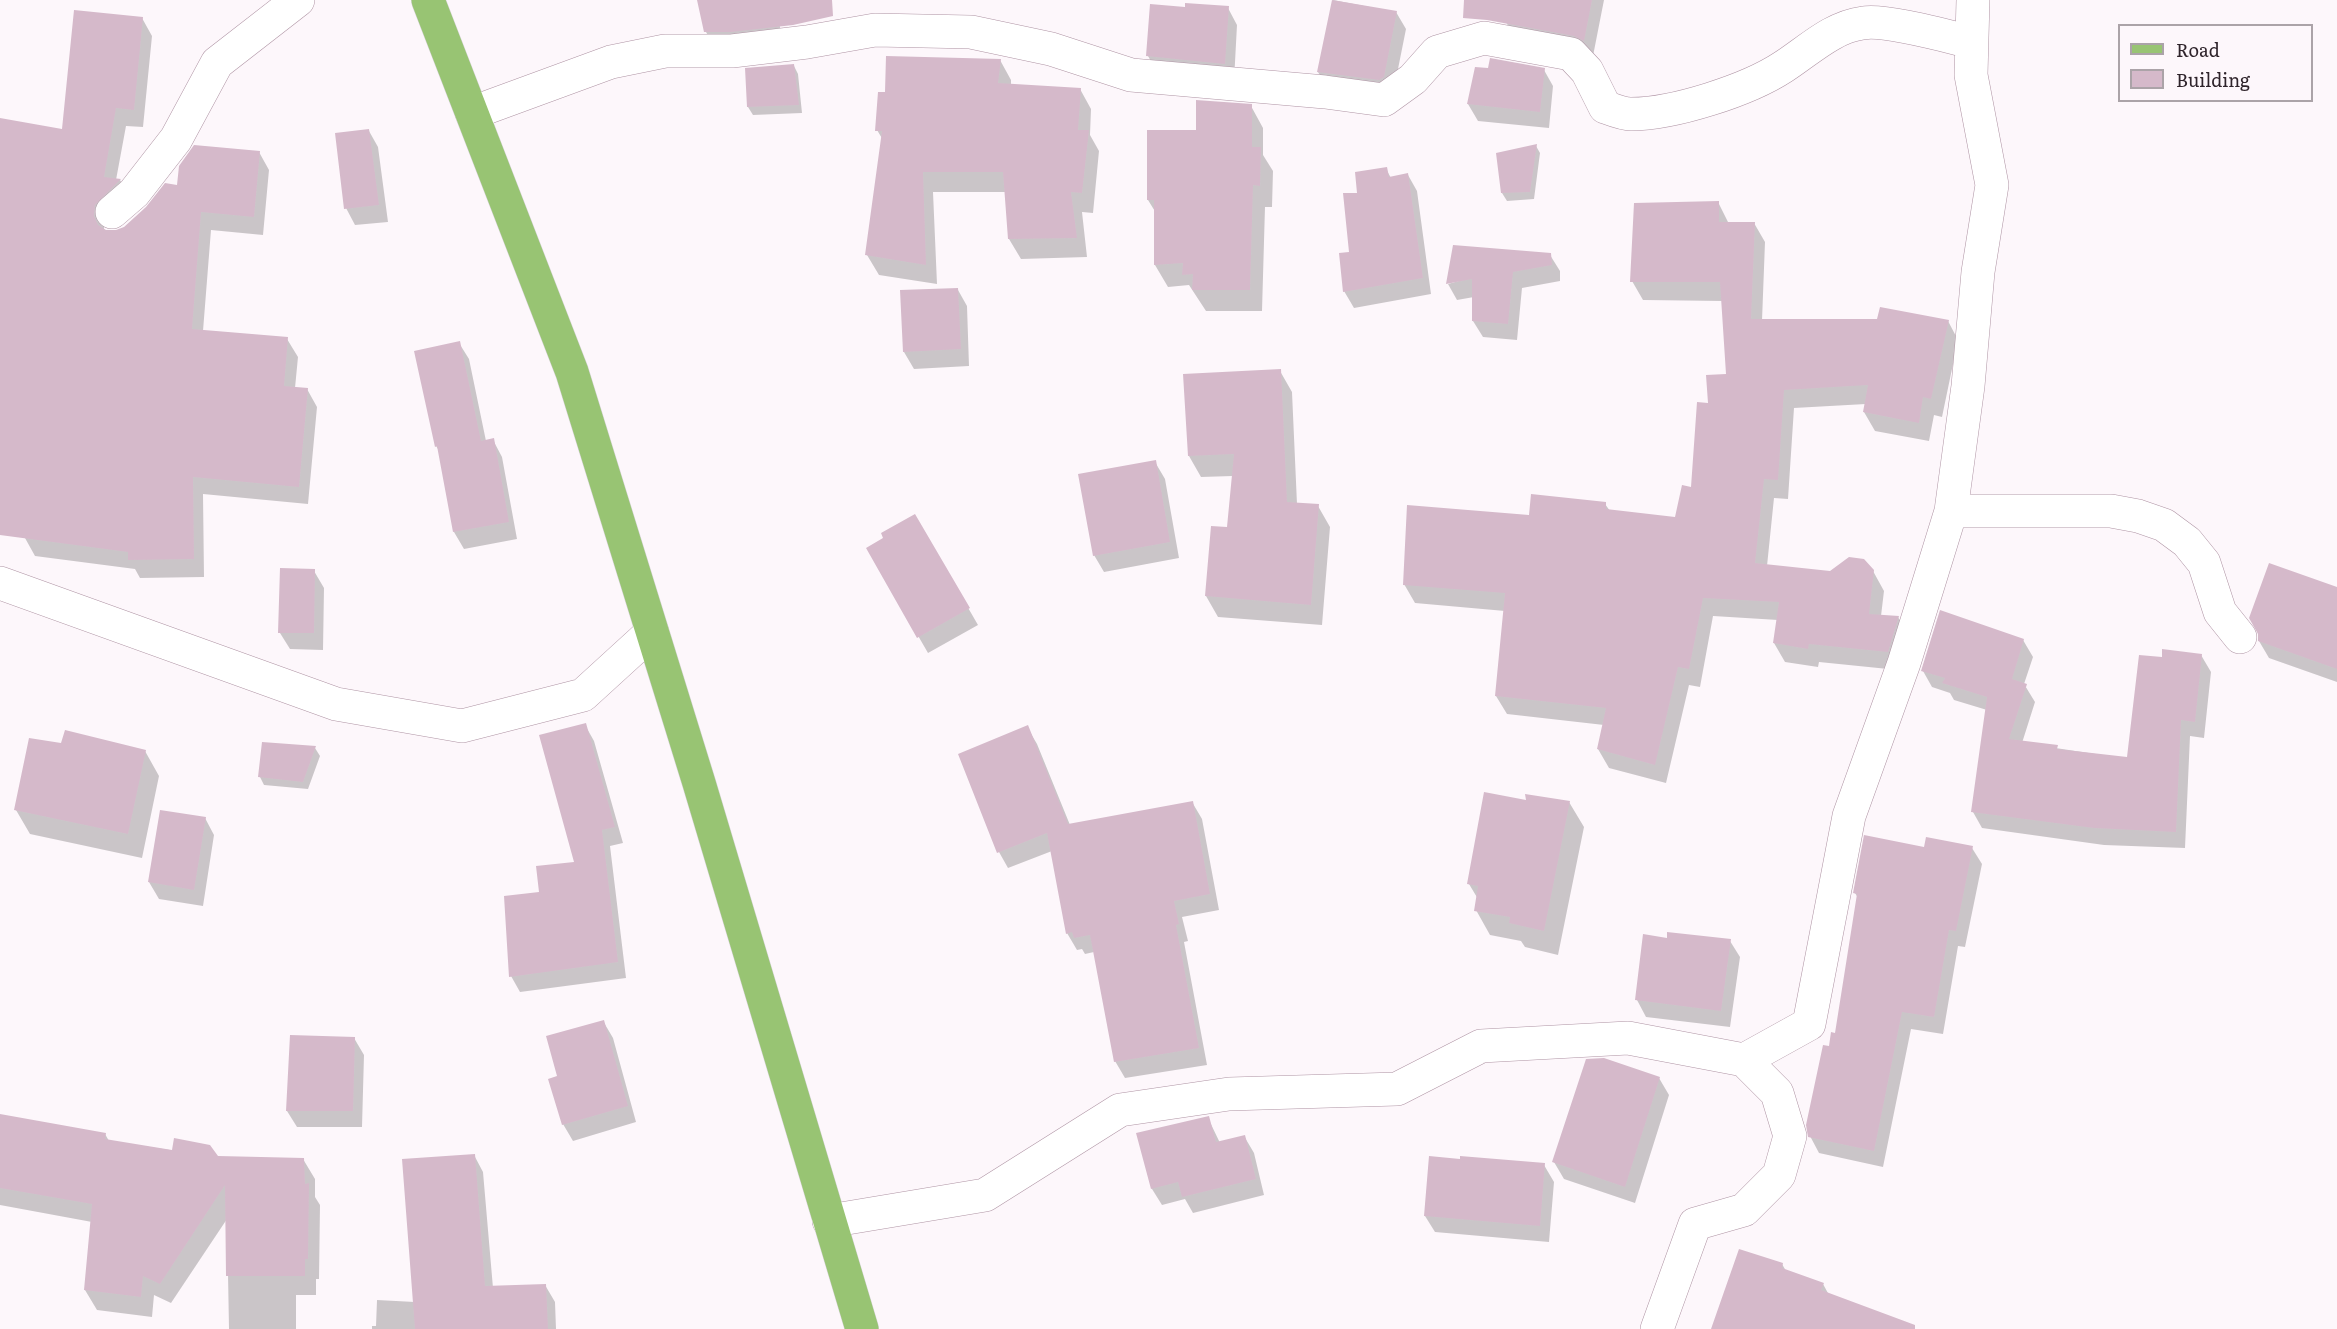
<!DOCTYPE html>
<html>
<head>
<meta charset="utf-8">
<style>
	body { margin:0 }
	#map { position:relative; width:2337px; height:1329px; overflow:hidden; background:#fdf7fb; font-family:Literata,serif }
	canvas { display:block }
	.legend { position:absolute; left:2118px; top:24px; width:195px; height:78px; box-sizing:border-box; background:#fdf7fb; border:2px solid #aba3a8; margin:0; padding:8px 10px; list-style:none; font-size:18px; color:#2f242b }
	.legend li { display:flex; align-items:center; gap:12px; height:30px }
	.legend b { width:30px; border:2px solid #aba3a8 }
</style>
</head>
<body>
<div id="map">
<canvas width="2337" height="1329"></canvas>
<ul class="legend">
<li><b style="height:8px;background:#98c473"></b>Road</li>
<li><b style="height:16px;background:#d5b9ca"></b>Building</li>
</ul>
</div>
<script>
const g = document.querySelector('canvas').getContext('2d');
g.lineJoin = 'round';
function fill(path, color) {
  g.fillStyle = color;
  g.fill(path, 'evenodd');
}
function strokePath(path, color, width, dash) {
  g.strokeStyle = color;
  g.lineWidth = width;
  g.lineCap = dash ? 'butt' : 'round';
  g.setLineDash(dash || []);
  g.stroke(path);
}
const shadow = new Path2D(`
	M 699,0 L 775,0 L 783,43 L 715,48 L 706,32 Z
	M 1333,0 L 1396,12 L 1406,29 L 1393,94 L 1328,89 L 1318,72 Z
	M 1509,0 L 1604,0 L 1593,56 L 1515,39 L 1506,22 Z
	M 1228,8 L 1237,25 L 1234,81 L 1157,72 L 1148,56 L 1186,9 Z
	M 142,18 L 152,36 L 143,127 L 126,126 L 116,180 L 120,180 L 131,198 L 104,225 L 104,230 L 115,232 L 125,227 L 179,186 L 259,152 L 269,170 L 263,235 L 211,230 L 203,331 L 287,339 L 298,357 L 295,388 L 307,389 L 317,407 L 308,504 L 203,494 L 204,577 L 140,578 L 135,569 L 35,556 L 25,538 L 0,517 L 0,119 L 63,130 Z
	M 1000,60 L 1011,80 L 1011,85 L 1080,89 L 1091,109 L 1090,135 L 1099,151 L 1093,213 L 1082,212 L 1087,257 L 1021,259 L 1009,239 L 1006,192 L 933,192 L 937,284 L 879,275 L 867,255 L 883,140 L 877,130 L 887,94 Z
	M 794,66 L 798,74 L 802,113 L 753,115 L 748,107 Z
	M 1476,68 L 1544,70 L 1553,86 L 1549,128 L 1478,121 L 1468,104 Z
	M 1251,106 L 1263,128 L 1263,155 L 1273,171 L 1272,207 L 1265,207 L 1262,311 L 1206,311 L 1189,285 L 1168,287 L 1155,265 L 1156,213 L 1148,200 Z
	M 369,131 L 378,147 L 388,222 L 355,225 L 346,208 Z
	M 1536,146 L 1540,153 L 1534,199 L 1507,201 L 1502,193 Z
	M 1386,169 L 1391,178 L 1408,175 L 1417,191 L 1431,294 L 1354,308 L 1344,291 L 1359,194 Z
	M 1718,202 L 1729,224 L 1754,223 L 1765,242 L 1762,321 L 1948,321 L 1958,340 L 1942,417 L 1934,415 L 1929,441 L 1875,431 L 1864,412 L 1866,404 L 1794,408 L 1788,499 L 1774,498 L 1767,566 L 1830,573 L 1873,571 L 1884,591 L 1881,616 L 1898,617 L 1909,636 L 1898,670 L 1819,662 L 1818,667 L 1785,662 L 1774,643 L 1778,620 L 1713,616 L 1700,687 L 1689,685 L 1666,783 L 1609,768 L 1598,749 L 1604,725 L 1507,714 L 1496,696 L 1505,611 L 1415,603 L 1404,584 L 1530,517 L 1605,504 L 1610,511 L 1676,519 L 1693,489 L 1710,404 L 1728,376 L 1723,301 L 1643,300 L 1632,281 Z
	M 1550,255 L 1560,271 L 1560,281 L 1522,288 L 1517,340 L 1483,337 L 1473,321 L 1474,297 L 1457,300 L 1448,284 Z
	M 958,290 L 967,306 L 969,366 L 914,369 L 904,352 L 902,292 Z
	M 459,343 L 469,359 L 486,441 L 493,440 L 502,457 L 517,539 L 464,549 L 454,532 L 440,452 L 436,446 Z
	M 1280,371 L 1292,392 L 1297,504 L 1318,506 L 1330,527 L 1322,625 L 1218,617 L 1206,596 L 1228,529 L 1233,476 L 1201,477 L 1189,456 Z
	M 1155,462 L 1165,479 L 1179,558 L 1104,572 L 1094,555 Z
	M 915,516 L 978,625 L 928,653 L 868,549 Z
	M 314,571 L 324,588 L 323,650 L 290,649 L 280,633 Z
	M 2337,589 L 2337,682 L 2269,658 L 2259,641 Z
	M 2023,640 L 2033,657 L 2024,684 L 2035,702 L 2022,743 L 2129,759 L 2163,658 L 2201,655 L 2211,672 L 2204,738 L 2190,736 L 2185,848 L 2104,845 L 1982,828 L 1973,812 L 1987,710 L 1954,700 L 1950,693 L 1932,687 L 1923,671 Z
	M 585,725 L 594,741 L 623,843 L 610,846 L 626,978 L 520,992 L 511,976 L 541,893 L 576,863 Z
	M 1027,727 L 1037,744 L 1070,825 L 1192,802 L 1202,819 L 1219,910 L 1182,917 L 1188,941 L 1184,942 L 1207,1065 L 1125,1078 L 1115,1061 L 1094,952 L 1085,954 L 1082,949 L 1077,950 L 1067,933 L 1052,851 L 1008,868 L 999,852 Z
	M 263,744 L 315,748 L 320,756 L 308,789 L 264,785 L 260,777 Z
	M 145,751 L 159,776 L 142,858 L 30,834 L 16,810 Z
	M 1528,802 L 1569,802 L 1584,827 L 1558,955 L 1525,947 L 1521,941 L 1490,935 L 1476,910 L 1478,899 L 1469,884 Z
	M 205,818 L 214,835 L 203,906 L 159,899 L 149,882 Z
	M 1972,848 L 1982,864 L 1965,947 L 1958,946 L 1943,1034 L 1911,1029 L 1883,1167 L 1819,1153 L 1810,1136 L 1830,1048 L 1836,1035 L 1858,898 L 1855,893 L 1925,849 Z
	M 1669,940 L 1730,941 L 1740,957 L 1730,1027 L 1646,1017 L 1637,1000 Z
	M 603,1021 L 613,1038 L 636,1122 L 573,1141 L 563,1124 L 559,1077 Z
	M 354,1038 L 364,1055 L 362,1127 L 297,1127 L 287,1111 Z
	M 1659,1078 L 1669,1095 L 1635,1203 L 1564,1179 L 1554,1162 Z
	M 0,1115 L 105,1134 L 109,1141 L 217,1157 L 303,1159 L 315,1179 L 315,1197 L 320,1205 L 319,1279 L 316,1279 L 316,1295 L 296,1295 L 296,1329 L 229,1329 L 227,1219 L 171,1303 L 154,1295 L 152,1317 L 97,1310 L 85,1290 L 92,1222 L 0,1205 Z
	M 1208,1118 L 1220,1143 L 1244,1136 L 1254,1153 L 1264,1195 L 1193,1213 L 1185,1199 L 1162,1205 L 1152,1189 L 1138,1134 Z
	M 474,1155 L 483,1172 L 493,1288 L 545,1285 L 555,1302 L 556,1329 L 372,1329 L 372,1326 L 376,1326 L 377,1300 L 415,1302 Z
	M 1544,1165 L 1554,1182 L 1549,1242 L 1435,1232 L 1425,1216 Z
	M 1782,1264 L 1786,1271 L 1823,1284 L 1829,1295 L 1866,1329 L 1713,1329 Z`);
const building = new Path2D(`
	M 697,0 L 832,0 L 833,16 L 793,25 L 731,32 L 704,32 Z
	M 1332,0 L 1397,11 L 1384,77 L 1379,80 L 1317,72 Z
	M 1464,0 L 1592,0 L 1584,41 L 1574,36 L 1487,20 L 1463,18 Z
	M 1185,3 L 1229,6 L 1225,64 L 1146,56 L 1150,4 L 1185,7 Z
	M 74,10 L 143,17 L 134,110 L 116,108 L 104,177 L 121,179 L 95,205 L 94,216 L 98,225 L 106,230 L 116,230 L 124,227 L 146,207 L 165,183 L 177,185 L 179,166 L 194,145 L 260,151 L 254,217 L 201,212 L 192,329 L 288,337 L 284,386 L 308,388 L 299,487 L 193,477 L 194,559 L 128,560 L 128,552 L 0,535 L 0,118 L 62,129 Z
	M 886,56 L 1001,59 L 998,83 L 1081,88 L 1078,130 L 1089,130 L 1082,193 L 1071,192 L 1077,238 L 1008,239 L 1003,172 L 923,172 L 926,265 L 865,255 L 882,131 L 875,131 L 878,92 L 885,92 Z
	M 1490,58 L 1545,68 L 1540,112 L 1467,104 L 1475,67 L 1488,68 Z
	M 794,64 L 799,105 L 747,107 L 745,68 Z
	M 1196,100 L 1252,104 L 1252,147 L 1261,147 L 1260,186 L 1253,185 L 1250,290 L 1192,290 L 1193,274 L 1182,275 L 1183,263 L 1154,265 L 1154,200 L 1147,200 L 1147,130 L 1196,130 Z
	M 369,129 L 379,205 L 344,209 L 335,133 Z
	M 1537,144 L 1530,192 L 1501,193 L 1496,153 Z
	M 1387,167 L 1389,177 L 1408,173 L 1423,278 L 1343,292 L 1339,253 L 1349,252 L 1343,193 L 1357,193 L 1355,172 Z
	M 1719,201 L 1719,222 L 1755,222 L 1751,319 L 1877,319 L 1880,307 L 1949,320 L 1931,399 L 1923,397 L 1919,423 L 1863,412 L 1868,385 L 1784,390 L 1778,480 L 1764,479 L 1755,563 L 1830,571 L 1849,557 L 1864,559 L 1874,570 L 1869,614 L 1899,616 L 1888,652 L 1809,644 L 1808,649 L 1773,643 L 1779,602 L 1703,598 L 1689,669 L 1678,667 L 1655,765 L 1597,749 L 1606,708 L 1495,696 L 1505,593 L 1403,585 L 1407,505 L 1529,515 L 1531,494 L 1606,502 L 1606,509 L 1675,517 L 1682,485 L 1691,487 L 1697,402 L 1708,403 L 1706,375 L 1726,374 L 1720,282 L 1630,282 L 1634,203 Z
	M 1453,245 L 1551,253 L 1552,265 L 1513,272 L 1508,324 L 1472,321 L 1472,279 L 1446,284 Z
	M 958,288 L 961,349 L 903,352 L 900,290 Z
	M 460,341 L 481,441 L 494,438 L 509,522 L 453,532 L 437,446 L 435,447 L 414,351 Z
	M 1281,369 L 1287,502 L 1319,504 L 1311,605 L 1205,596 L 1211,526 L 1227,527 L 1234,454 L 1188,456 L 1183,374 Z
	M 1156,460 L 1170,542 L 1093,556 L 1078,474 Z
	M 915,514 L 970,608 L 917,638 L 866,548 L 883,538 L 881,533 Z
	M 2269,563 L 2337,587 L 2337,669 L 2258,641 L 2258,634 L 2249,618 Z
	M 280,568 L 315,569 L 314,633 L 278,633 Z
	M 1940,610 L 2024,639 L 2012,679 L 2027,684 L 2009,739 L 2058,745 L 2057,749 L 2127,757 L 2139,655 L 2162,657 L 2162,649 L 2202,654 L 2195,722 L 2181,720 L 2176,832 L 2094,828 L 1971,812 L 1987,697 L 1942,683 L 1945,678 L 1921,671 Z
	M 586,723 L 615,827 L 602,830 L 618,962 L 509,977 L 504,896 L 539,892 L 536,866 L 574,862 L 539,735 Z
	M 1028,725 L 1068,824 L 1193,801 L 1210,894 L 1174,901 L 1179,924 L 1176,925 L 1199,1048 L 1114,1062 L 1090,935 L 1074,938 L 1072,932 L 1066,934 L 1047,833 L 997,853 L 958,754 Z
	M 65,730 L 146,750 L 128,834 L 14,810 L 29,738 L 61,743 Z
	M 262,742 L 316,746 L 303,782 L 258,777 Z
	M 1484,792 L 1526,800 L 1525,794 L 1570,801 L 1544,931 L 1509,923 L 1510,917 L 1474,911 L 1478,886 L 1467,884 Z
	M 160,810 L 206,817 L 194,890 L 148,882 Z
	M 1864,835 L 1924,847 L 1926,837 L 1973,846 L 1956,931 L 1949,930 L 1934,1017 L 1902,1012 L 1874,1151 L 1808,1137 L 1806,1125 L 1823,1045 L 1829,1046 L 1831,1032 L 1835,1033 L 1857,894 L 1853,893 Z
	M 1667,932 L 1731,939 L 1721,1011 L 1635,1000 L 1643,934 L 1667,938 Z
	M 604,1020 L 628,1106 L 562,1125 L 548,1079 L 557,1076 L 546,1036 Z
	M 290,1035 L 355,1037 L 353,1111 L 286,1111 Z
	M 1604,1058 L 1660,1077 L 1625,1187 L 1552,1162 L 1586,1059 Z
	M 0,1114 L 106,1133 L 105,1139 L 172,1150 L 174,1138 L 210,1145 L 218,1156 L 304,1158 L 305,1184 L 309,1183 L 308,1259 L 305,1259 L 305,1276 L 226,1276 L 225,1185 L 160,1284 L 143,1276 L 141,1297 L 84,1290 L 92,1204 L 0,1188 Z
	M 1209,1116 L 1216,1142 L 1245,1135 L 1256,1179 L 1182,1197 L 1178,1182 L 1151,1189 L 1136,1133 Z
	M 475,1154 L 485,1286 L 546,1284 L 548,1329 L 415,1329 L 402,1159 Z
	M 1429,1156 L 1460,1159 L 1460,1156 L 1545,1163 L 1540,1226 L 1424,1216 Z
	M 1739,1249 L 1783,1263 L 1782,1268 L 1824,1283 L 1821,1290 L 1915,1325 L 1915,1329 L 1711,1329 Z`);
const minor = new Path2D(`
	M 472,113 L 611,62 L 665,51 L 732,51 L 807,42 L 875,30 L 971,32 L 1051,49 L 1131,75 L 1325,92 L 1384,100 L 1413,79 L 1437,52 L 1484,38 L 1571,54 L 1587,71 L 1605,107 C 1613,110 1623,114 1631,114 C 1674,114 1748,90 1783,67 C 1808,51 1832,27 1863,23 C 1885,19 1946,36 1971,42
	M 112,212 L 134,193 L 176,139 L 217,63 L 298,0
	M 1951,511 L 2111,511 L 2138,516 L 2164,525 L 2187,542 L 2204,563 L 2220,612 L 2240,637
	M 0,583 L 336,704 L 462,726 L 583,695 L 652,632
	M 829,1221 L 985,1195 L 1120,1110 L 1229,1094 L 1397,1089 L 1481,1046 L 1628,1038 L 1744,1060 L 1809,1024 L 1849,816 L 1904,663 L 1951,511 L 1968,386 L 1978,272 L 1992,185 L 1971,75 L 1973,0
	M 1657,1329 L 1695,1224 L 1744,1210 L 1779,1175 L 1790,1136 L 1777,1093 L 1744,1060`);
const major = new Path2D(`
	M 428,0 L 572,372 L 699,783 L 862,1329`);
fill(shadow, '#0003');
fill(building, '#d5b9ca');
strokePath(minor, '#af94a4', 34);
strokePath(major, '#d5d3d5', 34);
strokePath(minor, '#fff', 33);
strokePath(major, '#98c473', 33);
</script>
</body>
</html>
